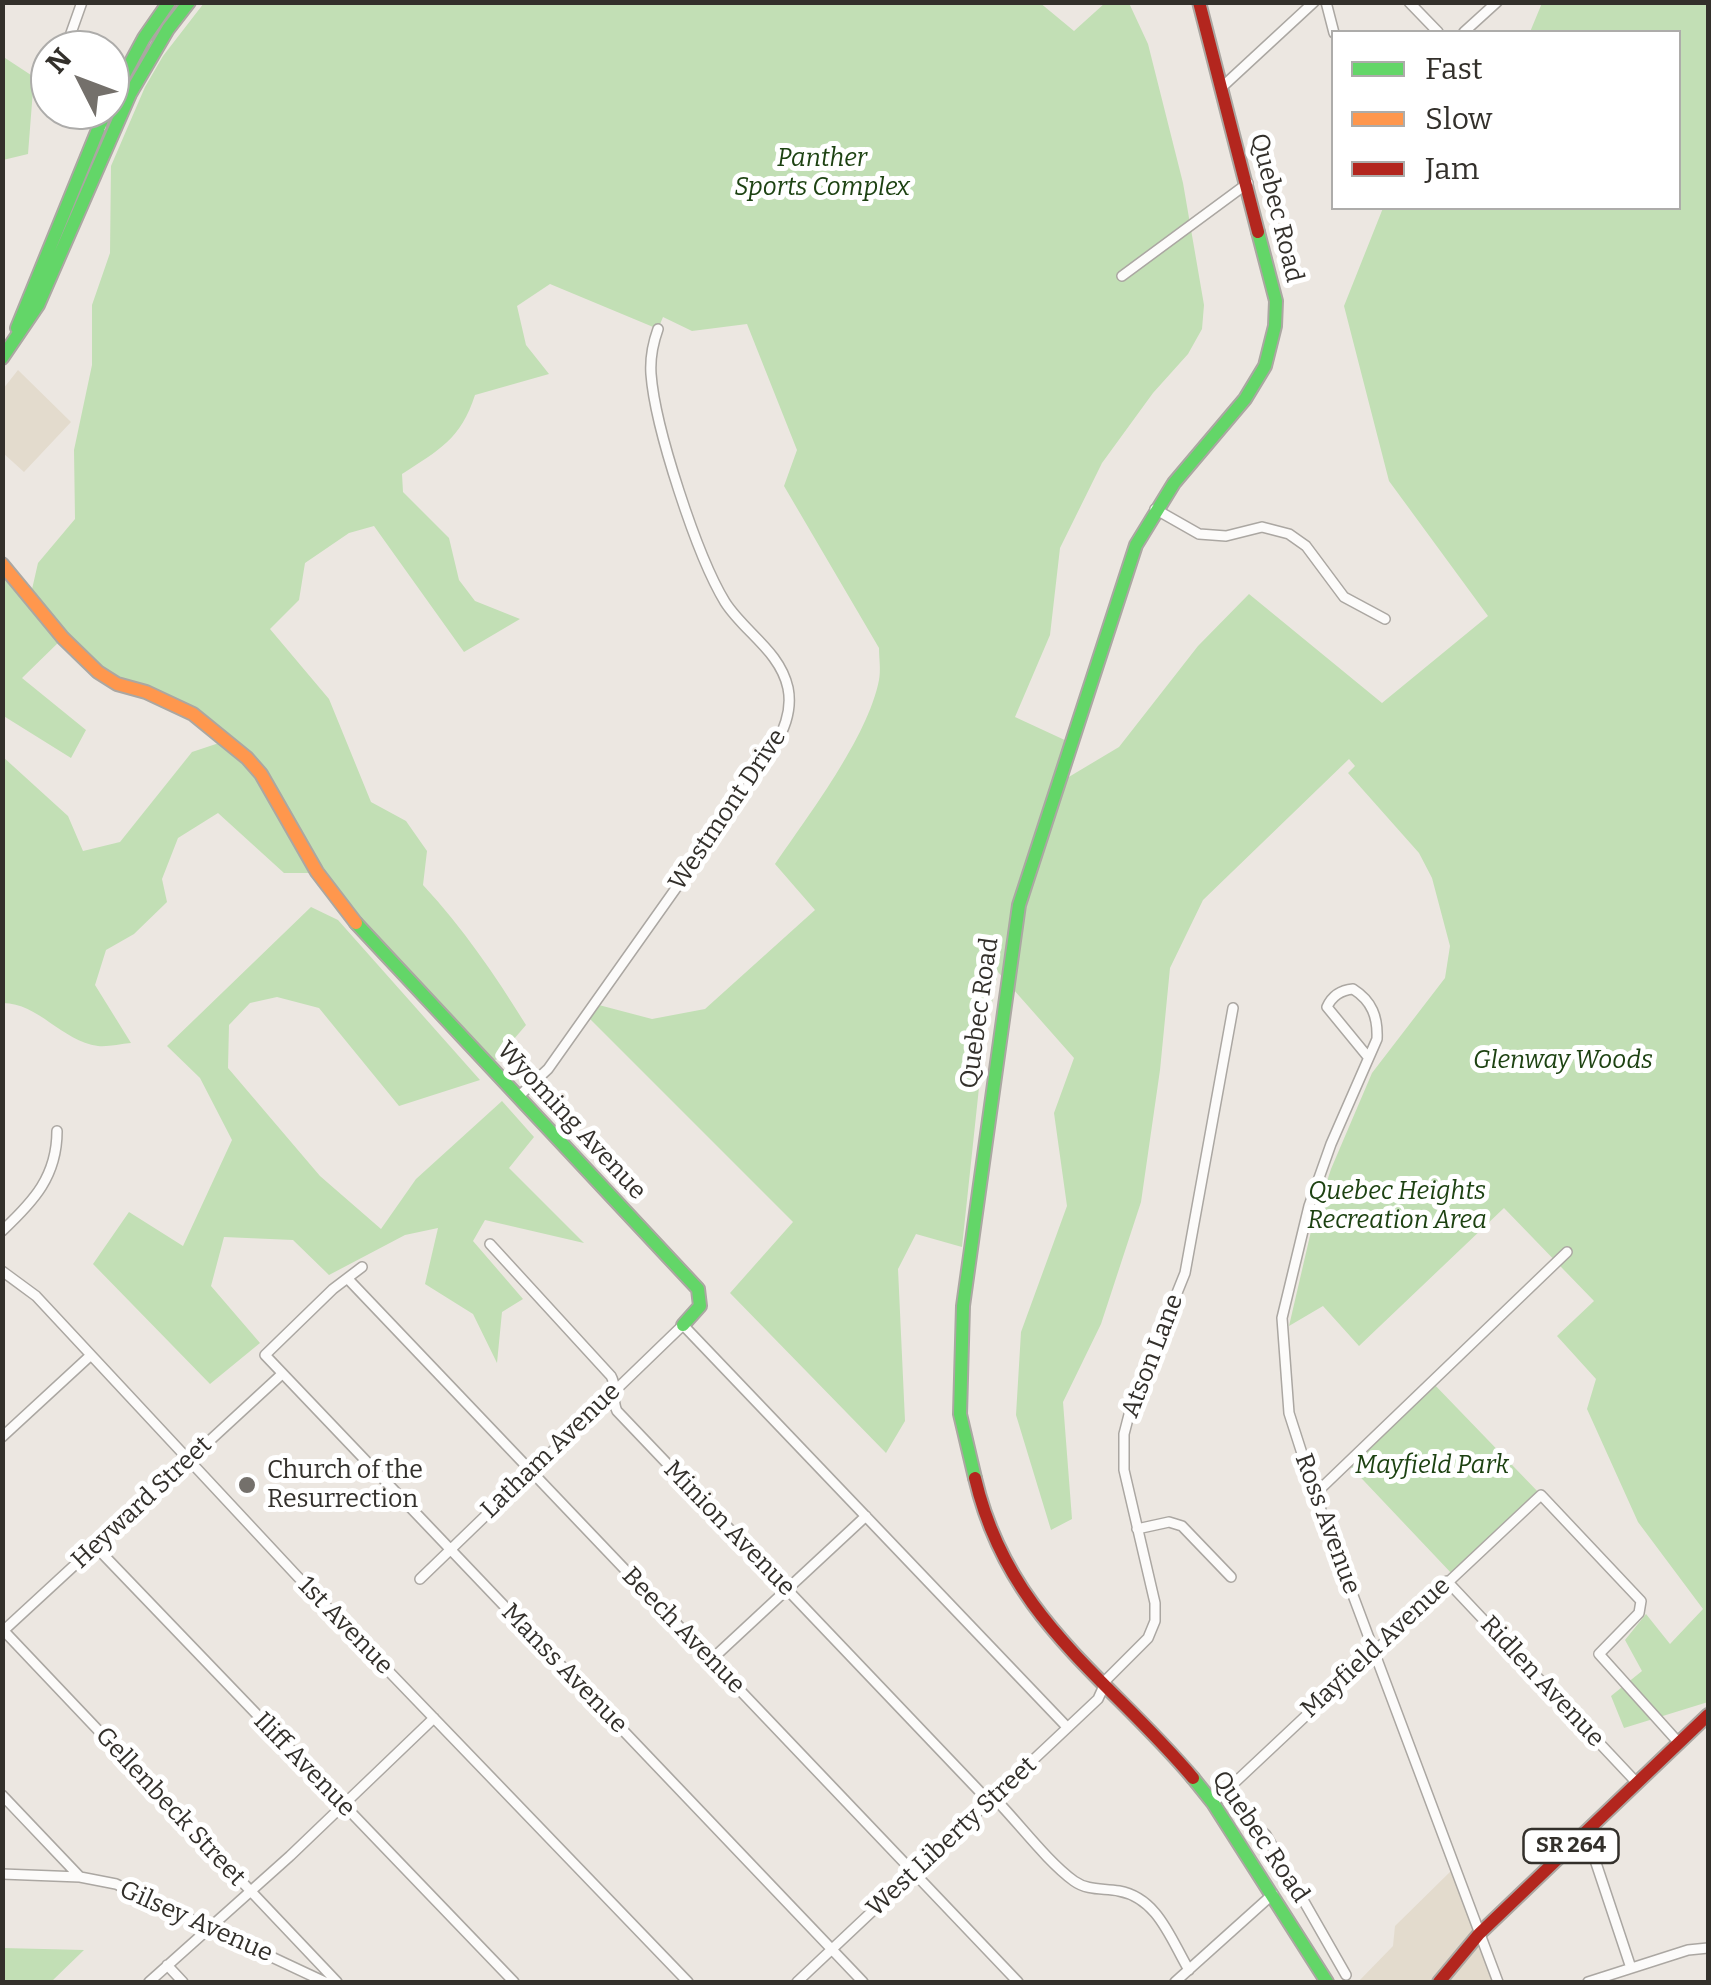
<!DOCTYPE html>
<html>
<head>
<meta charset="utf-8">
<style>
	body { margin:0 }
	#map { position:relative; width:1711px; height:1985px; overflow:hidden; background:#ece7e1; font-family:Bitter,serif }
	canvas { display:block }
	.frame { position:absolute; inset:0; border:5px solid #33302b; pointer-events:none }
	.legend { position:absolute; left:1331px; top:30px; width:350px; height:180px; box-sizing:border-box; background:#fff; border:2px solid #adacaa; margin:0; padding:12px 18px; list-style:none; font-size:30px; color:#33302b }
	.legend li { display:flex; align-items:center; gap:20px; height:50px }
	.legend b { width:50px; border:2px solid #adacaa }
	.north { position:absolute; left:30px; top:30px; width:100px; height:100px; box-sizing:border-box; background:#fff; border:2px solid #adacaa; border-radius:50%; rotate:312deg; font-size:28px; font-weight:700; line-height:40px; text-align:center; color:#33302b }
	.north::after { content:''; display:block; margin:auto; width:35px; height:45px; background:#74706b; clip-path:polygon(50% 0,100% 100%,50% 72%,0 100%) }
</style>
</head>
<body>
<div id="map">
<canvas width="1711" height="1985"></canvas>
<div class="frame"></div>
<ul class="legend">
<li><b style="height:12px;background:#63d668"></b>Fast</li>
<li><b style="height:12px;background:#ff974d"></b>Slow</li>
<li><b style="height:12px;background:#b3261e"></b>Jam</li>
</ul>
<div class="north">N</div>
</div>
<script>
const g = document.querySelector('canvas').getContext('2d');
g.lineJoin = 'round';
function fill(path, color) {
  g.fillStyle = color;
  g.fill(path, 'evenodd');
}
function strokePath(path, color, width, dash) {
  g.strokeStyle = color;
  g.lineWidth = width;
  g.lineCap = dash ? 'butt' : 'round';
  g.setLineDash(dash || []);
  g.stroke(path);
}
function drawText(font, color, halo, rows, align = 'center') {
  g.font = font + ' Bitter,serif';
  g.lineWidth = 10;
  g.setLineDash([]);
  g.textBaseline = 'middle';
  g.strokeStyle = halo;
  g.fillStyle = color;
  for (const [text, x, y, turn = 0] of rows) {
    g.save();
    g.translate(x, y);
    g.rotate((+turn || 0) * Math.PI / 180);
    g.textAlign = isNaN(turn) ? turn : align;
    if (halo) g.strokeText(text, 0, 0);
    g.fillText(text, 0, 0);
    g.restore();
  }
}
const built = new Path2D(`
	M 18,370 L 71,422 L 24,472 L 3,453 L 3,389 Z
	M 1454,1868 L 1497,1982 L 1358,1982 L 1393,1946 L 1395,1926 Z`);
const green = new Path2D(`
	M 1039,2 L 1074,31 L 1105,3 L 1129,3 L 1148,44 L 1183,183 L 1204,305 L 1202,329 L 1188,354 L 1153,393 L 1102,463 L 1060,548 L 1050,635 L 1015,717 L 1069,742 L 1057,784 L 1119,747 L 1198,646 L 1249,594 L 1382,703 L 1488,616 L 1389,481 L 1344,306 L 1383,208 L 1678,208 L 1678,32 L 1530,32 L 1542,3 L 1708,3 L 1708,1702 L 1624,1728 L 1611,1696 L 1642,1671 L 1625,1640 L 1646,1614 L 1670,1644 L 1703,1609 L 1638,1522 L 1587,1409 L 1596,1379 L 1557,1336 L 1594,1301 L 1504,1208 L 1359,1346 L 1323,1306 L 1289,1326 L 1312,1227 L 1331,1169 L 1372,1073 L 1445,978 L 1450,946 L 1432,878 L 1419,853 L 1348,773 L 1355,766 L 1349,759 L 1203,900 L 1170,968 L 1160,1070 L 1141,1202 L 1101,1324 L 1063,1402 L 1072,1519 L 1051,1530 L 1016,1415 L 1021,1332 L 1067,1206 L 1054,1113 L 1074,1058 L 998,972 L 983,1050 L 962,1247 L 916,1234 L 898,1269 L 905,1421 L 886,1453 L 730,1293 L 793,1222 L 586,1015 L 595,1004 L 652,1019 L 705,1009 L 815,910 L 775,864 C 808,816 868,737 879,680 C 881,670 879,658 879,648 L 784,486 L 797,450 L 747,324 L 692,331 L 663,317 L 658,329 L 550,284 L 517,306 L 526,345 L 549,374 L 475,395 C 461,439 439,450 402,474 L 403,492 L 449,538 L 459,580 L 475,601 L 520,619 L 464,652 L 374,526 L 349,533 L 305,563 L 299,600 L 270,629 L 329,699 L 371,802 L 406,821 L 427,851 L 423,885 C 463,928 495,975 526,1025 L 496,1060 L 481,1058 L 370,942 L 318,873 L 284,873 L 218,813 L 178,838 L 162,879 L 167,902 L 134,934 L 106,950 L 95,985 L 131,1043 C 120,1044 108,1047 98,1046 C 62,1041 38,1003 3,1003 L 2,756 L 68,816 L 83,851 L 120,842 L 192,752 L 228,740 L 211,726 L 127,688 L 63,638 L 22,678 L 86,730 L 71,758 L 2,715 L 3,571 L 30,598 L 38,563 L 75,519 L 74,450 L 92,365 L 92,305 L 110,253 L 111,166 L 145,87 L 163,56 L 204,3 Z
	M 2,56 L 34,77 L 28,154 L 3,160 Z
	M 311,907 L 338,920 L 480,1080 L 399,1106 L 319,1008 L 277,997 L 250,1003 L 229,1025 L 228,1068 L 320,1176 L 381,1229 L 416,1179 L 502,1101 L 534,1137 L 509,1168 L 584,1243 L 485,1220 L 473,1241 L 523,1299 L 502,1312 L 497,1363 L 473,1314 L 425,1284 L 438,1228 L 405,1235 L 329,1275 L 293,1240 L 224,1237 L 211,1286 L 260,1343 L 210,1384 L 93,1264 L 129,1212 L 183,1246 L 232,1140 L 200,1078 L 167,1046 Z
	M 1431,1381 L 1541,1495 L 1453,1575 L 1347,1463 Z
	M 3,1948 L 84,1950 L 51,1982 L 3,1982 Z`);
const street = new Path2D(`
	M 1326,2 L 1334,33
	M 1409,2 L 1438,32
	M 1464,32 L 1497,2
	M 65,50 L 82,2
	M 1221,88 L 1314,2
	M 74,110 L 101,127
	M 1122,276 L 1248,183
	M 1155,509 L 1199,534 L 1226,536 L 1262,527 L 1289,534 L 1306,546 L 1344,597 L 1385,619
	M 1368,1057 L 1327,1007 C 1332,996 1341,990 1353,989 C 1372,1001 1378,1017 1377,1039 L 1331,1144 L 1309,1206 L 1282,1318 L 1289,1413 L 1315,1494 L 1498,1982
	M 518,1097 L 548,1069 L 771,754 C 782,733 793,713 788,688 C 780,651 744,632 725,602 C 697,556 655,428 651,374 C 650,359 653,343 658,329
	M 2,1231 C 34,1201 57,1176 57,1131
	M 490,1244 L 611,1376 C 618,1388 611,1399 617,1411 L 983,1795 L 998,1802 C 1021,1826 1048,1862 1074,1881 C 1088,1891 1103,1888 1119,1891 C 1158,1898 1171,1940 1189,1970
	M 362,1267 L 333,1289 L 265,1355 L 863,1982
	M 2,1271 L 36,1296 L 297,1576 L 688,1982
	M 348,1279 L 1018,1982
	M 2,1437 L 91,1355
	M 1315,1494 L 1567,1252
	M 1137,1529 L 1169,1522 L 1182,1526 L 1231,1577
	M 95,1546 L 514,1982
	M 420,1579 L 683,1325 L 1067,1727
	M 1447,1581 L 1637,1783
	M 4,1631 L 337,1982
	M 2,1632 L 282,1374
	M 711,1660 L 866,1516
	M 1222,1794 L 1266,1835 L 1346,1975
	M 2,1795 L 80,1877
	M 1213,1803 L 1541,1495 L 1641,1601 L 1639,1613 L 1599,1654 L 1679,1743
	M 1586,1833 L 1631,1968
	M 2,1874 L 80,1877 L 116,1884 L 325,1982
	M 167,1965 L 183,1982
	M 149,1982 L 290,1856 L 434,1718
	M 797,1982 L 1098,1699 L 1107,1679 L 1148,1638 L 1155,1621 L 1155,1603 L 1124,1470 L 1124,1434 L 1131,1407 L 1185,1273 L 1233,1008
	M 1175,1982 L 1273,1894
	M 1588,1982 L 1688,1950 L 1708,1948`);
const fast = new Path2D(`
	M 110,101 L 144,38 L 169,2
	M 17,328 L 106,110
	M 2,358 L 38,305 L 130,94 L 168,29 L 189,2
	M 356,923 L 698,1289 L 700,1306 L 683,1325
	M 975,1478 L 960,1414 L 963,1306 L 1019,905 L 1136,545 L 1174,483 L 1245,399 L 1265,366 L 1275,326 L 1276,301 L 1258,232
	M 1193,1778 L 1213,1803 L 1327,1982`);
const slow = new Path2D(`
	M 2,564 L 63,638 L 98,672 L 117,684 L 146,692 L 193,714 L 247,758 L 261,774 L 317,872 L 356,923`);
const jam = new Path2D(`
	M 1199,2 L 1258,232
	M 975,1478 C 1008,1619 1107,1676 1193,1778
	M 1439,1982 L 1479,1934 L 1708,1715`);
const markers = [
	[247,1485,10,"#74706b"]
];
const shields = [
	[1571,1846,95]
];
const shieldNames = [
	["SR 264",1571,1846]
];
const parkNames = [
	["Panther",822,159],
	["Sports Complex",822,188],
	["Glenway Woods",1563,1061],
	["Quebec Heights",1397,1192],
	["Recreation Area",1397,1221],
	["Mayfield Park",1432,1466]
];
const streetNames = [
	["Quebec Road",1276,208,76],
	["Westmont Drive",728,810,-56],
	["Quebec Road",980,1013,-82],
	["Wyoming Avenue",571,1121,47],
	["Atson Lane",1153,1356,-69],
	["Latham Avenue",551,1451,-44],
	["Heyward Street",142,1503,-43],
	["Ross Avenue",1327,1524,70],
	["Minion Avenue",729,1529,46],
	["1st Avenue",345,1626,46],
	["Beech Avenue",683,1631,46],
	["Mayfield Avenue",1376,1648,-43],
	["Manss Avenue",564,1669,46],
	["Ridlen Avenue",1542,1682,47],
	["Iliff Avenue",304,1765,46],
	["Gellenbeck Street",170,1807,47],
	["West Liberty Street",952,1837,-43],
	["Quebec Road",1260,1837,56],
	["Gilsey Avenue",196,1922,24]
];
const poiNames = [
	["Church of the",267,1471],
	["Resurrection",267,1500]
];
fill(built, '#e3dbcd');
fill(green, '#c2dfb5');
strokePath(street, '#aba7a2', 12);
strokePath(fast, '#aba7a2', 16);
strokePath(slow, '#aba7a2', 16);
strokePath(jam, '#aba7a2', 16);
strokePath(street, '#fcfbfa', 9);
strokePath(fast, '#63d668', 12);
strokePath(slow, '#ff974d', 12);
strokePath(jam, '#b3261e', 12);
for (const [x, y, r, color] of markers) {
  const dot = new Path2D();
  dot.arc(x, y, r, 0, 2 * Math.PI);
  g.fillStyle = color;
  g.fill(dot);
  strokePath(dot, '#fff', 4);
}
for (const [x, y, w] of shields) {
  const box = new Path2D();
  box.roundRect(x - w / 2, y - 17, w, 34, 8);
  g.fillStyle = '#fff';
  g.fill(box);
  strokePath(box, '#33302b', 2.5);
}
drawText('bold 22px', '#33302b', null, shieldNames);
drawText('italic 25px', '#1d4212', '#fff', parkNames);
drawText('25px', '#33302b', '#fff', streetNames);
drawText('25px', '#33302b', '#fff', poiNames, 'left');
</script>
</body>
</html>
